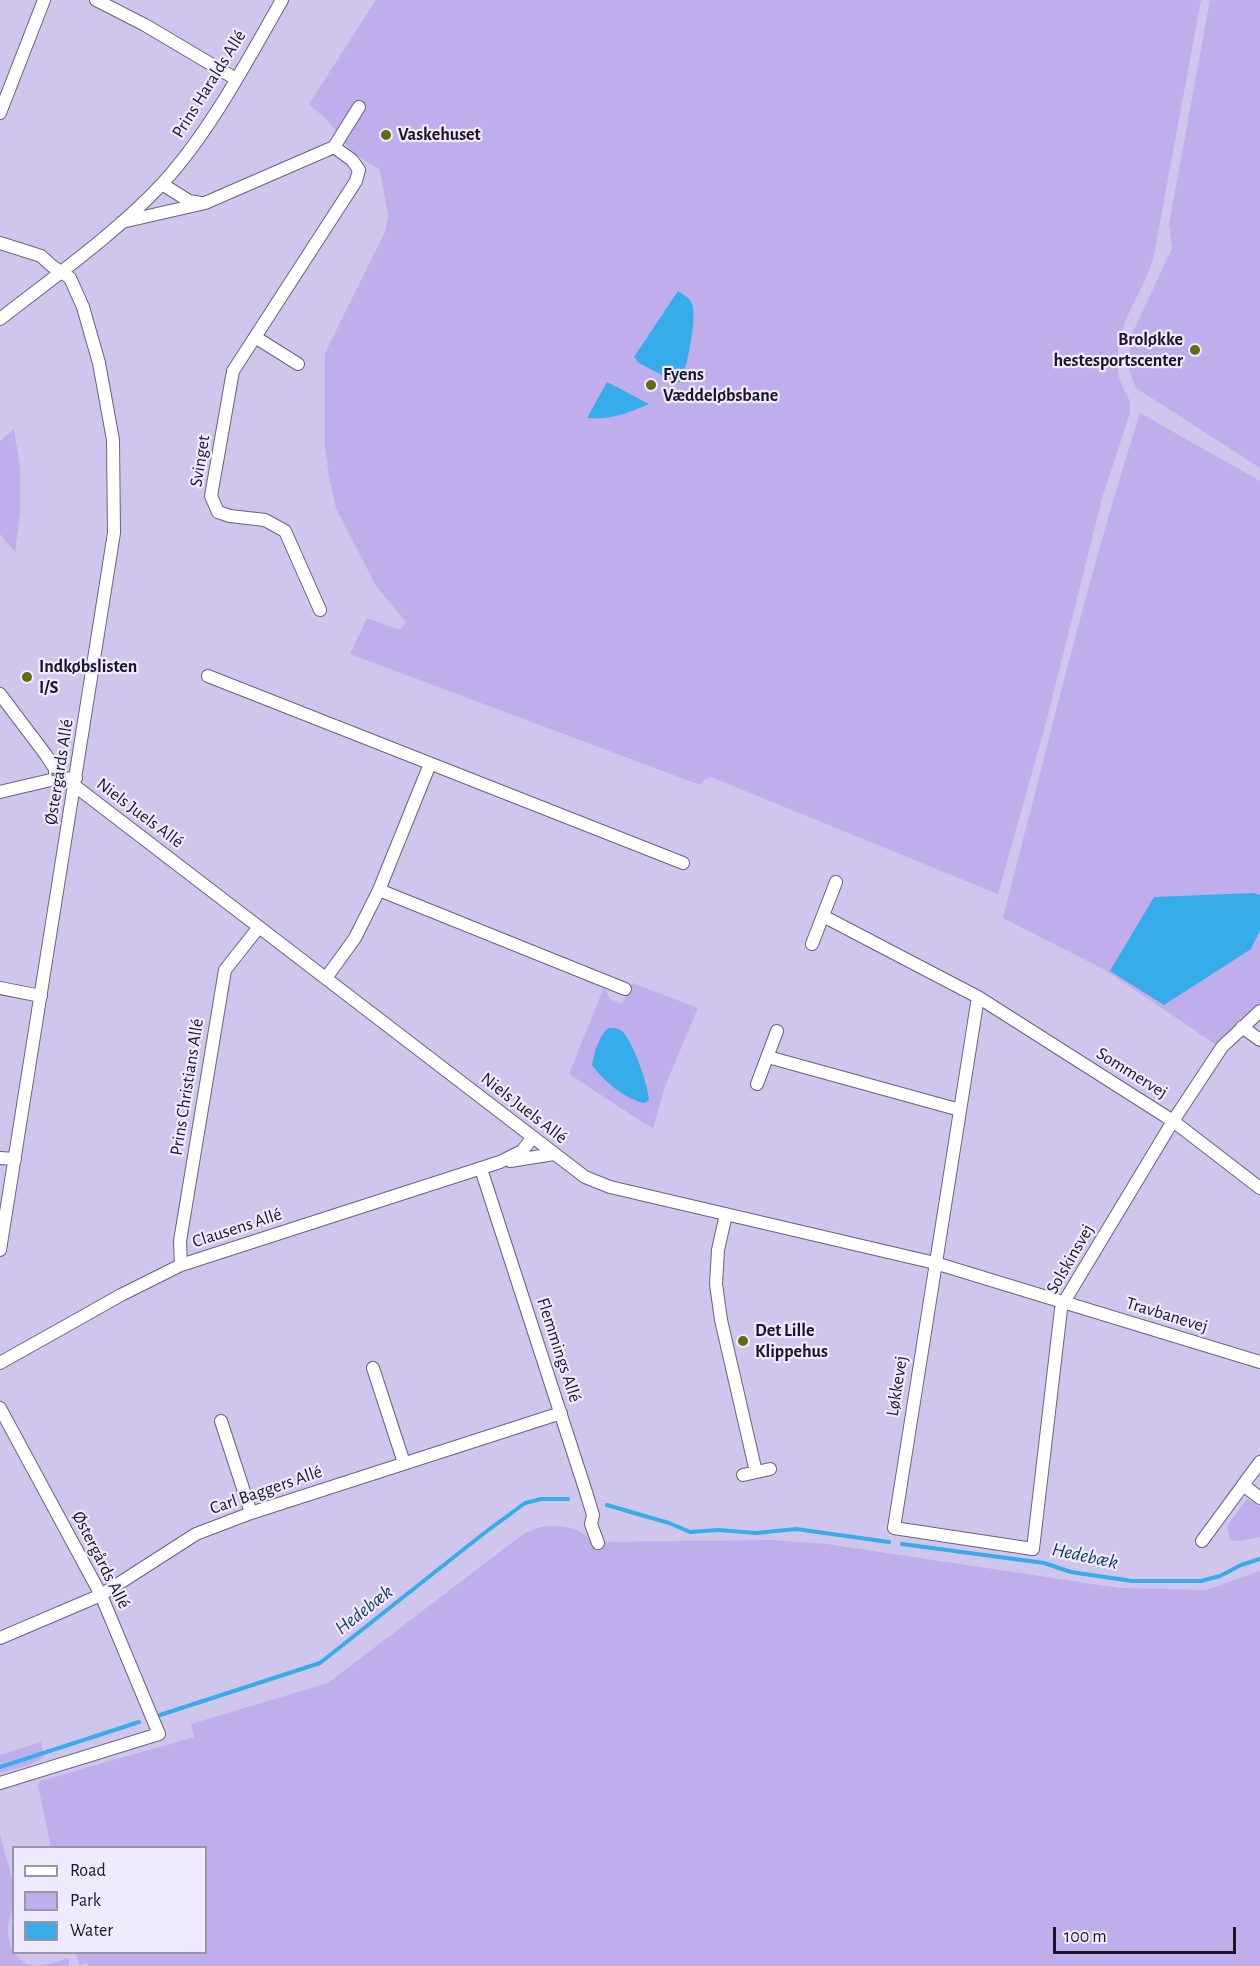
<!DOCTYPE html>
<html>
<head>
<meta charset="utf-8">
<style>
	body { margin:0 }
	#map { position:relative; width:1260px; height:1966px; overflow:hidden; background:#d0c5ec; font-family:"Alegreya Sans",sans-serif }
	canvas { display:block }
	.legend { position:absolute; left:12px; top:1846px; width:195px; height:108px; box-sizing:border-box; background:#efeafd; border:2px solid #9a95a6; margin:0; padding:8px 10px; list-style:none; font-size:18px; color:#1a1623 }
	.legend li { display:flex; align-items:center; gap:12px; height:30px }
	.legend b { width:30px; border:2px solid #9a95a6 }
	.scale { position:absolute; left:1053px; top:1927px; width:183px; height:27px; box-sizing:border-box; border:3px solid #1a1623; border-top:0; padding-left:8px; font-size:18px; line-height:21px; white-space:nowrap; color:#1a1623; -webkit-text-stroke:4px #efeafd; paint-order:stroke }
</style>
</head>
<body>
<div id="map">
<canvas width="1260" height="1966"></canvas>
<ul class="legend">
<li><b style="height:8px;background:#fff"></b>Road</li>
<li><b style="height:16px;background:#bfadec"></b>Park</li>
<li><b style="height:16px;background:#36aceb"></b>Water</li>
</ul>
<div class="scale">100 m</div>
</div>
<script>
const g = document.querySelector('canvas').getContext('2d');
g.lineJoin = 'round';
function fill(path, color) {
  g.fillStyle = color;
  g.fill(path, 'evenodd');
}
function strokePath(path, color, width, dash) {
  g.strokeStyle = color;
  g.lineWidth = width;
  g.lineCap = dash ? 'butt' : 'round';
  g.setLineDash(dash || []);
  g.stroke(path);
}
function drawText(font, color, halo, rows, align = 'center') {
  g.font = font + ' "Alegreya Sans",sans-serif';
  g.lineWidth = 4.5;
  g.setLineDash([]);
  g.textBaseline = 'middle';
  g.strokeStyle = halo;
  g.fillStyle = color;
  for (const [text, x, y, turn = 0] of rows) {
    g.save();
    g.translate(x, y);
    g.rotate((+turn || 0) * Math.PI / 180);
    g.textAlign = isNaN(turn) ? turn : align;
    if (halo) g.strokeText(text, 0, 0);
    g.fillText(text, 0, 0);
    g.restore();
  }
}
const green = new Path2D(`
	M 376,0 L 1201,0 L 1154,255 C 1146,289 1121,315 1118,351 C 1118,362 1117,373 1121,383 C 1127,398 1131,396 1130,413 L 1103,495 L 1047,719 L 998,894 L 711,777 L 704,780 L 700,785 L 350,654 L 367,618 L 400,630 L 406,622 L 376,586 L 336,508 L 329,477 L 325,447 L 325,353 L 385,232 L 388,216 L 380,170 L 352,152 L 326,119 L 309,104 Z
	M 1210,0 L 1260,0 L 1260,468 L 1136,388 L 1128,367 L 1132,334 L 1172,248 L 1169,224 Z
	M 1140,413 L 1260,481 L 1260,1005 L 1252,1010 L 1215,1044 L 1105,970 L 1003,918 C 1047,749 1087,579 1140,413 Z
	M 14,429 L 20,468 L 20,512 L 15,552 L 0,534 L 0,441 Z
	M 632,983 L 698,1008 L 665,1086 L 653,1129 L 569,1074 L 604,987 L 610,999 L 622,1004 Z
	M 1247,1499 L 1260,1506 L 1260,1537 L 1239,1541 L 1230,1540 L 1227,1526 Z
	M 546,1526 C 565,1526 582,1527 592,1544 L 604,1542 L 773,1540 L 827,1544 L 1119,1588 L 1206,1590 L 1260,1571 L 1260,1966 L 88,1966 L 87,1963 L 79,1965 L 76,1953 L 206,1952 L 206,1848 L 51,1847 L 38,1786 L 40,1781 L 194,1737 L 191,1724 L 328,1683 L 522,1535 L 534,1529 Z
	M 41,1742 L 44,1757 C 31,1766 15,1769 0,1773 L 0,1755 Z
	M 0,1834 C 4,1853 12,1873 14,1893 C 15,1905 8,1917 8,1930 C 7,1947 18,1964 36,1966 C 47,1966 58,1961 68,1958 L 69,1966 L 0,1966 Z`);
const water = new Path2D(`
	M 678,291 C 682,294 688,297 690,300 C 700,312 686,366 682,381 L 677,383 L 639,363 L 634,357 Z
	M 607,382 L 649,404 C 628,413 611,420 587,418 Z
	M 1253,893 L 1260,895 L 1260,930 L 1251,949 L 1164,1005 L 1110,971 L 1154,897 Z
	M 609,1028 C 615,1028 619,1028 623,1032 C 633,1042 648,1085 649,1100 L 645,1103 C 629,1102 601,1079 592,1065 C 594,1054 599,1034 609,1028 Z`);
const stream = new Path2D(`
	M 607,1505 L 669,1523 L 690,1532 L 719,1530 L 756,1533 L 796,1529 L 889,1542
	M 902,1544 L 1044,1563 L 1071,1572 L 1132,1581 L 1201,1581 L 1220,1576 L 1241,1565 L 1260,1559
	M 160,1715 L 320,1663 L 483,1534 L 525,1503 L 541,1499 L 568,1499
	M 0,1767 L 139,1722`);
const minor = new Path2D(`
	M 96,0 L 145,25 L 236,79
	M 0,113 L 44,0
	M 162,184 L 189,201 L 201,203
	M 122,222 L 205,203 L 334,147 L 359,107
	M 0,243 L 41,256 L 52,266 L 70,278 L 83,307 L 99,363 L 113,440 L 114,533 L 0,1250
	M 0,319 C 55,276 114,235 162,184 C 210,132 247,61 282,0
	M 255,337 L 298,364
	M 320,610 L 285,531 L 265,520 L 230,516 L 218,512 L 211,496 L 233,371 L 356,181 L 359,170 L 352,160 L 334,147
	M 208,676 L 683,863
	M 0,694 L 46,755 L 55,769 L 55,779
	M 75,786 L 585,1177 L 610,1187 L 935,1263 L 1260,1362
	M 0,792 L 55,779 L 76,778
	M 379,890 L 625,989
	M 823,916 L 978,997 L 894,1528 L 1033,1549 L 1061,1309 L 1064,1302 L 1173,1121 L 1222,1047 L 1260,1011
	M 812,944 L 836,882
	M 326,978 L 355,938 L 379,890 L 430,764
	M 0,988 L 41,996
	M 978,997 L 1173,1121 L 1260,1188
	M 1242,1027 L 1260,1040
	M 768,1057 L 960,1110
	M 757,1084 L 777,1031
	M 0,1158 L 15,1159
	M 510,1161 L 554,1154
	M 481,1169 L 586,1492 L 593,1515 L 591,1524 L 598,1543
	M 726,1214 L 718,1250 L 716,1284 L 721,1320 L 756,1472
	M 181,1265 L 180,1241 L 225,970 L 259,927
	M 0,1363 L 121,1295 L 181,1265 L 500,1162 L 522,1151 L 533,1137
	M 373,1368 L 404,1463
	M 0,1408 L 101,1595 L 159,1734 L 0,1783
	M 221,1421 L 251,1513
	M 743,1475 L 770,1469
	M 1243,1485 L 1260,1498
	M 1202,1541 L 1260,1462
	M 0,1638 L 101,1595 L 196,1534 L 251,1513 L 561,1413`);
const markers = [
	[386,135,6,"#606c14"],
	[1195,350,6,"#606c14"],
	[651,385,6,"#606c14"],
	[27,677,6,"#606c14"],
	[743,1341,6,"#606c14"]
];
const streetNames = [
	["Prins Haralds Allé",209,84,-58],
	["Svinget",200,461,-81],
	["Østergårds Allé",59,772,-81],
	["Niels Juels Allé",140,813,37],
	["Sommervej",1132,1073,32],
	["Prins Christians Allé",187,1087,-81],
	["Niels Juels Allé",524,1108,38],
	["Clausens Allé",237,1228,-18],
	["Solskinsvej",1070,1259,-60],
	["Travbanevej",1167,1315,17],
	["Flemmings Allé",559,1350,72],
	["Løkkevej",897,1386,-81],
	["Carl Baggers Allé",266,1490,-19],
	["Østergårds Allé",101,1560,63]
];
const poiNames = [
	["Vaskehuset",398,135],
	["Broløkke",1183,340,"right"],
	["hestesportscenter",1183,361,"right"],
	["Fyens",663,375],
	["Væddeløbsbane",663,396],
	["Indkøbslisten",39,667],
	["I/S",39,688],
	["Det Lille",755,1331],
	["Klippehus",755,1352]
];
const waterNames = [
	["Hedebæk",1085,1556,12],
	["Hedebæk",364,1610,-38]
];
fill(green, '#bfadec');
fill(water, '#36aceb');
strokePath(stream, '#36aceb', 4);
strokePath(minor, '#6a6182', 14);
strokePath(minor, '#fff', 12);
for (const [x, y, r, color] of markers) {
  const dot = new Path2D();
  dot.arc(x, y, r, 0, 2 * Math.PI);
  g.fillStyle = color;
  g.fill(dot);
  strokePath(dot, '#efeafd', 2);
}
drawText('18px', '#1a1623', '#efeafd', streetNames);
drawText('bold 18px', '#1a1623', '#efeafd', poiNames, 'left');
drawText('italic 20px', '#0e3e58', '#efeafd', waterNames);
</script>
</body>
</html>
